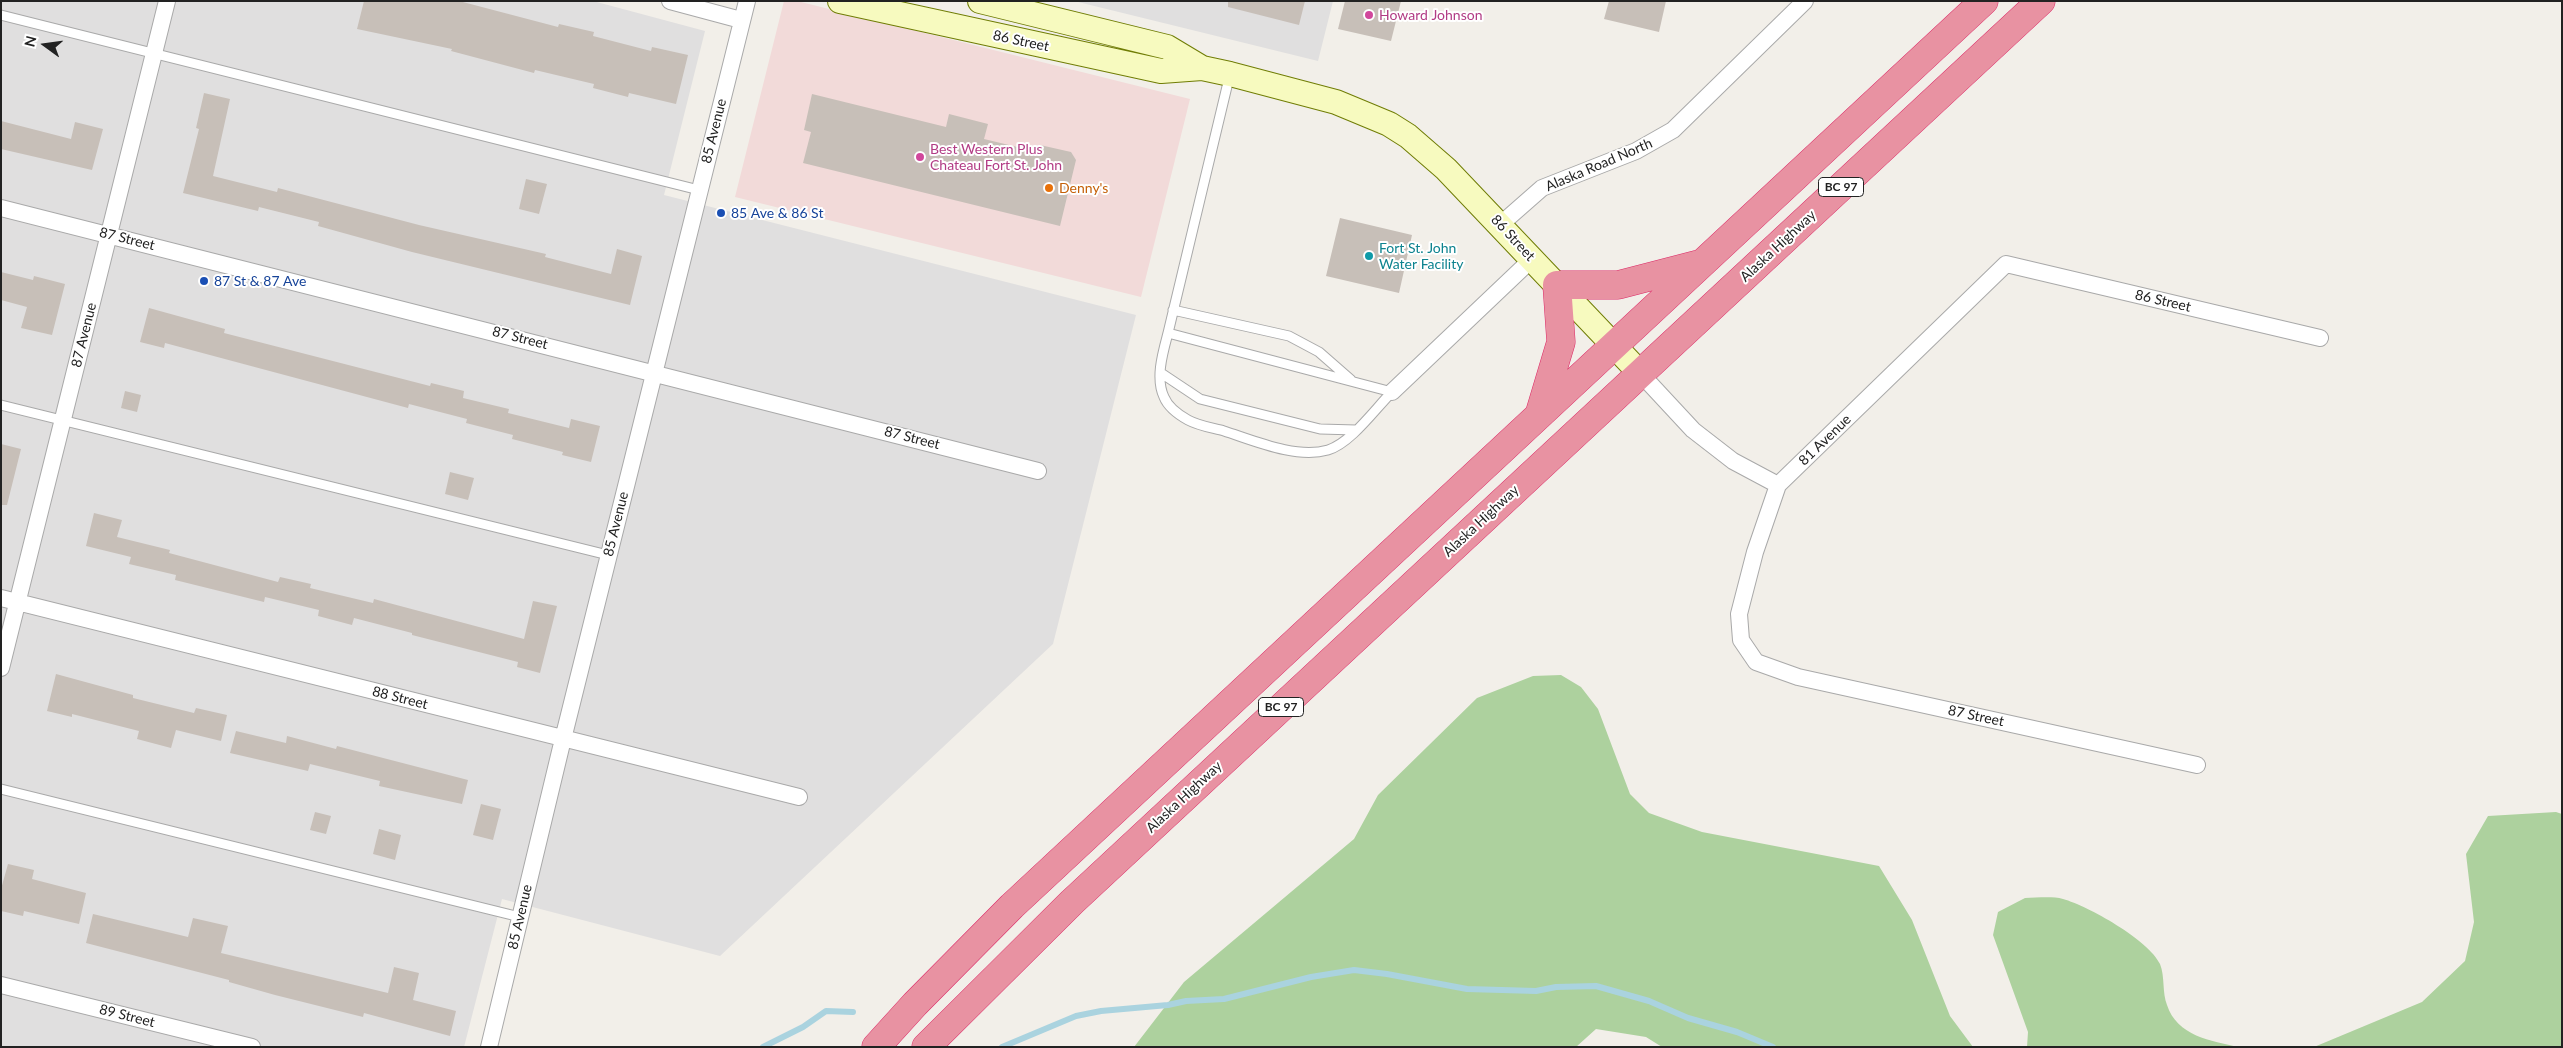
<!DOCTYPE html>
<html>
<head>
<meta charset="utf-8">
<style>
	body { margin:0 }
	#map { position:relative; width:2563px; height:1048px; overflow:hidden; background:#f2efe9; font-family:Lato,sans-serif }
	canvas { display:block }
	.frame { position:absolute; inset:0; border:2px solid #222; pointer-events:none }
	.north { position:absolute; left:20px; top:20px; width:50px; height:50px; -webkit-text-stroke:4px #fff; paint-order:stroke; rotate:284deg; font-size:14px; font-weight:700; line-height:20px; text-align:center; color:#222 }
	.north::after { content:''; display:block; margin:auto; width:18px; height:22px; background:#222; clip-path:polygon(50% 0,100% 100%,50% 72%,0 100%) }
</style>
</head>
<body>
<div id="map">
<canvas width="2563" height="1048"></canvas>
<div class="frame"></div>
<div class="north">N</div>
</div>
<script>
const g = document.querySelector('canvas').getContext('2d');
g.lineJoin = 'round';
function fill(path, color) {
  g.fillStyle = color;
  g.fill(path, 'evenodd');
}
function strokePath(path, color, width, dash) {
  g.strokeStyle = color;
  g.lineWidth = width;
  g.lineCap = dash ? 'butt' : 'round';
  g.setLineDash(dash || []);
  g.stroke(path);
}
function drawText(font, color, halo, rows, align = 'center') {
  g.font = font + ' Lato,sans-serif';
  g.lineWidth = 4;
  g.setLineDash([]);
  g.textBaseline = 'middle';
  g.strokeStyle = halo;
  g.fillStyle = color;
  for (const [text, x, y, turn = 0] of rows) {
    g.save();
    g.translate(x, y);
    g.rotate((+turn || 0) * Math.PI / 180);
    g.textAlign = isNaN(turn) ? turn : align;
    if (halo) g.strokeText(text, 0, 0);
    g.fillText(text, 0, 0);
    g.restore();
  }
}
const residential = new Path2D(`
	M 1,1 L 593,1 L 705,31 L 664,195 L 1136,315 L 1053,644 L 720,956 L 502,899 L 464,1047 L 1,1047 Z
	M 1074,1 L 1333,1 L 1318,61 Z`);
const commercial = new Path2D(`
	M 784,1 L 797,1 L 1190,99 L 1141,297 L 735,197 Z`);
const forest = new Path2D(`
	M 1561,675 L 1581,687 L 1598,709 L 1630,794 L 1649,813 L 1702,832 L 1879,866 L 1912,920 L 1950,1016 L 1973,1047 L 1662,1047 L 1646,1037 L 1596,1029 L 1576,1047 L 1134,1047 L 1184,982 L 1354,839 L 1378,795 L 1477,698 L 1533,676 Z
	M 2556,812 L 2562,814 L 2562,1047 L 2314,1047 L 2422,1002 L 2465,961 L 2474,922 L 2466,854 L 2488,816 Z
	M 2025,898 C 2036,898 2052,896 2063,899 C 2088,906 2149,940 2160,964 C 2165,976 2162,993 2167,1005 C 2177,1036 2211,1041 2239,1047 L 2027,1047 L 2028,1032 L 1993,935 L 1998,912 Z`);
const stream = new Path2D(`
	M 763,1047 L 803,1027 L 826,1011 L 853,1012
	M 1002,1047 L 1076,1016 L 1101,1011 L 1168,1005 L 1186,1001 L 1224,999 L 1311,977 L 1354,970 L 1387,974 L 1467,989 L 1536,991 L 1556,987 L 1596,986 L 1649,1001 L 1688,1018 L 1737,1032 L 1773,1047`);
const building = new Path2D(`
	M 364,1 L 459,1 L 558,27 L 559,24 L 594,32 L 593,36 L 651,51 L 652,47 L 688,55 L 676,104 L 629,93 L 628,97 L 593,88 L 594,84 L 535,70 L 534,73 L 451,51 L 452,49 L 357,29 Z
	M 1228,1 L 1305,1 L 1299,25 L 1228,7 Z
	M 1345,1 L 1401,1 L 1391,41 L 1338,29 Z
	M 1609,1 L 1666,1 L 1659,32 L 1604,19 Z
	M 204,93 L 230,99 L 213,176 L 277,192 L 278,188 L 419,225 L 546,254 L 545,257 L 611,274 L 617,249 L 642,256 L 630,305 L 412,252 L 318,226 L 319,222 L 259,207 L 258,211 L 183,193 L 199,129 L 196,128 Z
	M 812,94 L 946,127 L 949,114 L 988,124 L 984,139 L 1038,152 L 1040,145 L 1071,152 L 1076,160 L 1060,226 L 803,163 L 811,132 L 804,130 Z
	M 1,121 L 71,139 L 75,122 L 103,129 L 92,170 L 1,149 Z
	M 526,179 L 547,184 L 539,214 L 519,209 Z
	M 1340,218 L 1412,235 L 1399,293 L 1326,276 Z
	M 1,272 L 33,280 L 34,276 L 65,284 L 52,335 L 21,328 L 27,307 L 1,300 Z
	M 149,308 L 225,329 L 224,333 L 430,386 L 431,383 L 464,391 L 463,398 L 509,409 L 508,413 L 569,428 L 571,419 L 600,426 L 591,462 L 562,455 L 563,452 L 512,439 L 513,435 L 466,423 L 467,419 L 409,404 L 408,408 L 165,343 L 164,348 L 140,342 Z
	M 125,391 L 141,395 L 137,412 L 121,408 Z
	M 1,444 L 21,449 L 7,505 L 1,505 Z
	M 450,472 L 474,478 L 468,500 L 445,494 Z
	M 94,513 L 122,520 L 117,537 L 170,550 L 169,553 L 278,582 L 280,577 L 311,584 L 310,588 L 373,603 L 374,599 L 524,639 L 533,601 L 557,606 L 540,673 L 517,667 L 518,662 L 412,635 L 412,633 L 354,618 L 352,625 L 318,616 L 319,610 L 265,597 L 264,602 L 175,580 L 176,575 L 129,564 L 131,557 L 86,546 Z
	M 56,674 L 133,695 L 133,698 L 194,713 L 196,708 L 227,715 L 221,741 L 176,730 L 171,748 L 137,739 L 139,731 L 72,714 L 72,717 L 47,711 Z
	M 236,731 L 286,743 L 287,736 L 336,749 L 337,746 L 468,780 L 462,804 L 379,786 L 380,781 L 310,764 L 308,771 L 230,753 Z
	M 481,804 L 501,809 L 493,840 L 473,835 Z
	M 315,812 L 331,816 L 326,834 L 310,830 Z
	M 379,829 L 401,835 L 395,860 L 373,854 Z
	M 8,864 L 34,870 L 32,879 L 86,893 L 79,924 L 24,911 L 23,916 L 1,911 L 1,889 Z
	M 93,914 L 188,937 L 193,918 L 228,926 L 221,953 L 388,993 L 394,967 L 419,973 L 413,1000 L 456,1011 L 450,1036 L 364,1013 L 363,1017 L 275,995 L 229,982 L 229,980 L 86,943 Z`);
const lane = new Path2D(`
	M 1,15 L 699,190
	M 1173,310 L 1289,336 L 1319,352 L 1351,380
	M 1168,333 C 1163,352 1155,378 1164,397 C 1168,407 1179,415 1188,420 C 1199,426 1213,428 1224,431 C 1255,441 1296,459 1328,450 C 1351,443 1375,409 1392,392 L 1168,333 L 1230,74
	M 1161,373 L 1200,399 L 1320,429 L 1356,430
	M 1,405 L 608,555
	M 1,789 L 520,917`);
const street = new Path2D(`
	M 670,1 L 741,20
	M 1,208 L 1038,471
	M 1501,224 L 1542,188 L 1636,151 L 1673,130 L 1805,1
	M 1640,373 L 1693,430 L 1733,461 L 1778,485
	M 1392,392 L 1532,259
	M 1,598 L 799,797
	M 1,668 L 167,1
	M 2197,765 L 1798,677 L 1756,662 L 1741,640 L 1739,614 L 1755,552 L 1778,485 L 2006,264 L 2320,338
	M 1,985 L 252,1047
	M 489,1047 L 563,739 L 747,1`);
const secondary = new Path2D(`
	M 840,1 L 1161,71 L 1202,68 L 1230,74 L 1336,102 L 1389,124 L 1408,136 L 1446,169 L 1640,373
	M 980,1 L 1167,47 L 1202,68`);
const highway = new Path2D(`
	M 1540,412 L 1561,342 L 1557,285 L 1618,285 L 1699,264
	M 876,1047 L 915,1004 L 1012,906 L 1984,1
	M 926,1047 L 1072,902 L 2041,1`);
const markers = [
	[1369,15,5,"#d1479c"],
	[920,157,5,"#d1479c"],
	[1049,188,5,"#e8710a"],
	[721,213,5,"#1a4fb4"],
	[1369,256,5,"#0f9aa8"],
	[204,281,5,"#1a4fb4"]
];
const shields = [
	[1841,187,45],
	[1281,707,45]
];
const shieldNames = [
	["BC 97",1841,187],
	["BC 97",1281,707]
];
const hotelNames = [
	["Howard Johnson",1379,15],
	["Best Western Plus",930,149],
	["Chateau Fort St. John",930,165]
];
const streetNames = [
	["86 Street",1021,41,12],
	["85 Avenue",714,131,-76],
	["Alaska Road North",1599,165,-23],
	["86 Street",1513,238,47],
	["87 Street",127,239,14],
	["Alaska Highway",1778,246,-43],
	["86 Street",2163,301,13],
	["87 Avenue",84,335,-76],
	["87 Street",520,338,14],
	["87 Street",912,438,14],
	["81 Avenue",1825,440,-44],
	["Alaska Highway",1481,521,-43],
	["85 Avenue",616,524,-76],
	["88 Street",400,698,14],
	["87 Street",1976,716,12],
	["Alaska Highway",1184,797,-43],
	["85 Avenue",520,917,-77],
	["89 Street",127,1016,14]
];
const foodNames = [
	["Denny's",1059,188]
];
const transitNames = [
	["85 Ave & 86 St",731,213],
	["87 St & 87 Ave",214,281]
];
const cultureNames = [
	["Fort St. John",1379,248],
	["Water Facility",1379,264]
];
fill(residential, '#e0dfdf');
fill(commercial, '#f2dad9');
fill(forest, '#add19e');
strokePath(stream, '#aad3df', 6);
fill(building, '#c7bfb8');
strokePath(lane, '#a9a9a9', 11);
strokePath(street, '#a9a9a9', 18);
strokePath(secondary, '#707d05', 26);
strokePath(highway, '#dc2a67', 29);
strokePath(lane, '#fff', 9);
strokePath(street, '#fff', 16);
strokePath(secondary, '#f7fabf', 24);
strokePath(highway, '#e892a2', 28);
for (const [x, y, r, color] of markers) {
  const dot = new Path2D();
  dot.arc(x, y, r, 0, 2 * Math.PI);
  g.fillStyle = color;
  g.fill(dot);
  strokePath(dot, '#fff', 2);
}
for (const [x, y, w] of shields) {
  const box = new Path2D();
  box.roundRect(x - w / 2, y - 9.5, w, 19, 4);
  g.fillStyle = '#fff';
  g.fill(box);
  strokePath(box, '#222', 1);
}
drawText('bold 12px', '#222', null, shieldNames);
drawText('14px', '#b23c85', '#fff', hotelNames, 'left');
drawText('14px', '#222', '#fff', streetNames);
drawText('14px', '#c56008', '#fff', foodNames, 'left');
drawText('14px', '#164399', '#fff', transitNames, 'left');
drawText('14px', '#0d838f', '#fff', cultureNames, 'left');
</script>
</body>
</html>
